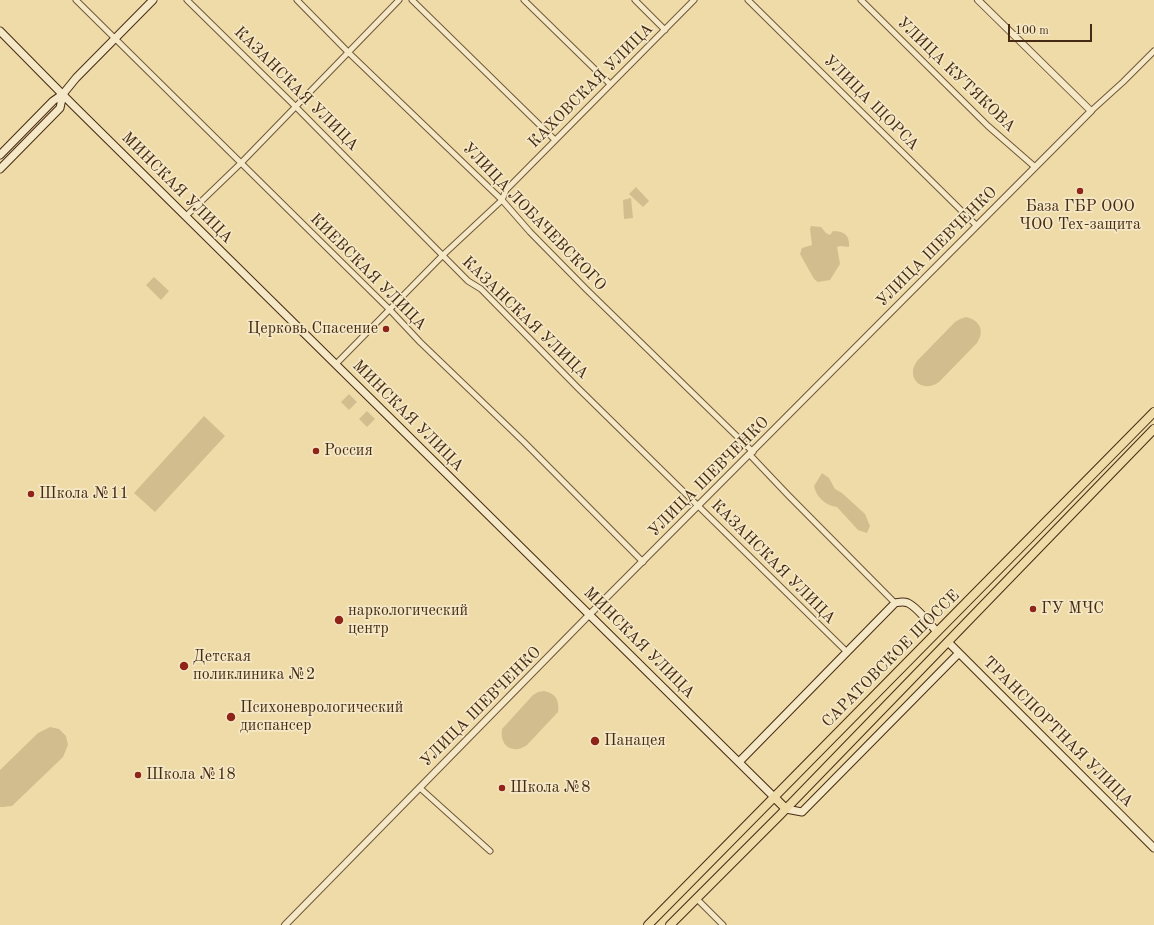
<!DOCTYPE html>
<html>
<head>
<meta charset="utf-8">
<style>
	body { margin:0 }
	#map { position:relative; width:1154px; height:925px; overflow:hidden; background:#efdba8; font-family:"Old Standard TT",serif }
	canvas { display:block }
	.scale { position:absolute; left:1008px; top:24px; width:84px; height:18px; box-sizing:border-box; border:2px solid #462a14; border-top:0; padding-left:5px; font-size:12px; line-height:14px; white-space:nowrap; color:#462a14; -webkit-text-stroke:3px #f5e8c6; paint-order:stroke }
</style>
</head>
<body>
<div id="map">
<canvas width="1154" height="925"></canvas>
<div class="scale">100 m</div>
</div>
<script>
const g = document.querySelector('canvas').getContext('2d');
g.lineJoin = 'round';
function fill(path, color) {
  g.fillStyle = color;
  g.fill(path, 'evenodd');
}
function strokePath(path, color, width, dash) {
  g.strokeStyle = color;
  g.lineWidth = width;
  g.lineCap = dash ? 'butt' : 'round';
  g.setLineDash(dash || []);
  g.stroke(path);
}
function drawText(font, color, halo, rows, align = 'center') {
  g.font = font + ' "Old Standard TT",serif';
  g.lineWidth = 3.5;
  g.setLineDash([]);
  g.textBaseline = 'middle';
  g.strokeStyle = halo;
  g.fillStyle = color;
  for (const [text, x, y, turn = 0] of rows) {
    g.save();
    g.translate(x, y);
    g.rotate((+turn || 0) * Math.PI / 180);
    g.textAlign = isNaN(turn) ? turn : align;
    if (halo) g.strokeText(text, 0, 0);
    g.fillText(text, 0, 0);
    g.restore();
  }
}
const green = new Path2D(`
	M 636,187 L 649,201 L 643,207 L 629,194 Z
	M 631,198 L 633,218 L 624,219 L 623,200 Z
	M 811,226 L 821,227 L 826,233 L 830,235 L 833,231 C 844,231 850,235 849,247 L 840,246 L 837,247 L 840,264 L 830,280 L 818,282 L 814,279 L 800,254 L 802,248 L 812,245 L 810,229 Z
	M 154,277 L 169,291 L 161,300 L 146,285 Z
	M 966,317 C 980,320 985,331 977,343 L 939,382 C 922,394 905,378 917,361 L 955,322 L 960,319 Z
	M 349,394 L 357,402 L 349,410 L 341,402 Z
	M 367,411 L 375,419 L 367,427 L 359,419 Z
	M 204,416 L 225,436 L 155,512 L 134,493 Z
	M 822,473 L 829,478 L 835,489 L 842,493 L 865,514 L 870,526 L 867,533 L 858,530 L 837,507 C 826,506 816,497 814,486 Z
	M 544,691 C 555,693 560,700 558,712 L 527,745 C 513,755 499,746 502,729 L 533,695 L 538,692 Z
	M 50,727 L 59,729 L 66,736 L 68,745 L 63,757 L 12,806 L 3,807 L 0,807 L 0,770 L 38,733 Z`);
const minor = new Path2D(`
	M 76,0 L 390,310 L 420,342 L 524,442 L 643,562
	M 187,0 L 296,107 L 468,281 L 481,289 L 578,388 L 847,652
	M 297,0 L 348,52 L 502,200 L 530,232 L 586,289 L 753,452
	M 412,0 L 555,140
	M 524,0 L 610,84
	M 635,0 L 665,30
	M 748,0 L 976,225
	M 861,0 L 988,126 L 1035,167
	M 1091,111 L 1123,82 L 1154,51
	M 186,216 L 241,163 L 399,0
	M 336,364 L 443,255 L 502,200 L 506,190 L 694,0
	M 750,455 L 788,495 L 895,603
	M 420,788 L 490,851
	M 696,898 L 723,925`);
const tertiary = new Path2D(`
	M 285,925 L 590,614 L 1091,111 L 978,0`);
const secondary = new Path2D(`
	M 0,31 L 73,105 L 774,797
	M 0,155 L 53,101 L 63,94
	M 0,169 L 60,108 L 63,94 L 76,78 L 153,0
	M 948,642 L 1154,848
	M 739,762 L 895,603 C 900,602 903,601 908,603 C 917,607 930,624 937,632
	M 786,809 L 802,812 L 959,653`);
const primary = new Path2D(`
	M 774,797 L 786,809
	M 648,925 L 1154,412
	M 670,925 L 780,815 L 1154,429`);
const markers = [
	[1080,191,4,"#8f2418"],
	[386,329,4,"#8f2418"],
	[316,451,4,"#8f2418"],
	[31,494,4,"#8f2418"],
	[1033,609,4,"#8f2418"],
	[339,620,5,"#8f2418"],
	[184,666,5,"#8f2418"],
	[231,717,5,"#8f2418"],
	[595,741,5,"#8f2418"],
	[138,775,4,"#8f2418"],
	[502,788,4,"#8f2418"]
];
const streetNames = [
	["УЛИЦА КУТЯКОВА",956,75,44],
	["КАХОВСКАЯ УЛИЦА",591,86,-45],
	["КАЗАНСКАЯ УЛИЦА",296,89,45],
	["УЛИЦА ЩОРСА",871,103,45],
	["МИНСКАЯ УЛИЦА",177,188,45],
	["УЛИЦА ЛОБАЧЕВСКОГО",534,217,46],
	["УЛИЦА ШЕВЧЕНКО",937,247,-45],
	["КИЕВСКАЯ УЛИЦА",368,272,45],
	["КАЗАНСКАЯ УЛИЦА",525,318,44],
	["МИНСКАЯ УЛИЦА",408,416,45],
	["УЛИЦА ШЕВЧЕНКО",709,477,-45],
	["КАЗАНСКАЯ УЛИЦА",773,562,45],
	["МИНСКАЯ УЛИЦА",639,643,45],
	["САРАТОВСКОЕ ШОССЕ",891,659,-45],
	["УЛИЦА ШЕВЧЕНКО",481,707,-45],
	["ТРАНСПОРТНАЯ УЛИЦА",1058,732,45]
];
const poiNames = [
	["База ГБР ООО",1080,207,"center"],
	["ЧОО Тех-защита",1080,225,"center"],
	["Церковь Спасение",378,329,"right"],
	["Россия",324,451],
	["Школа №11",39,494],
	["ГУ МЧС",1041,609],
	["наркологический",348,611],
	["центр",348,629],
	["Детская",193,657],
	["поликлиника №2",193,675],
	["Психоневрологический",240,708],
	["диспансер",240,726],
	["Панацея",604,741],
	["Школа №18",146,775],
	["Школа №8",510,788]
];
fill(green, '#d2bd8f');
strokePath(minor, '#705639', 7);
strokePath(tertiary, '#705639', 8);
strokePath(secondary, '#462a14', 9);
strokePath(primary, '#462a14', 10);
strokePath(minor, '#f5e8c6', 5);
strokePath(tertiary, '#f5e8c6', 6);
strokePath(secondary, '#f5e8c6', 7);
strokePath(primary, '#efdba8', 8);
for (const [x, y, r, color] of markers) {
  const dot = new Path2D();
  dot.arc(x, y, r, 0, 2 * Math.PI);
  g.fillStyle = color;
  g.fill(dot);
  strokePath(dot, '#f5e8c6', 1.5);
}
drawText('16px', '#462a14', '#f5e8c6', streetNames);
drawText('16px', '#462a14', '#f5e8c6', poiNames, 'left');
</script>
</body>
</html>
